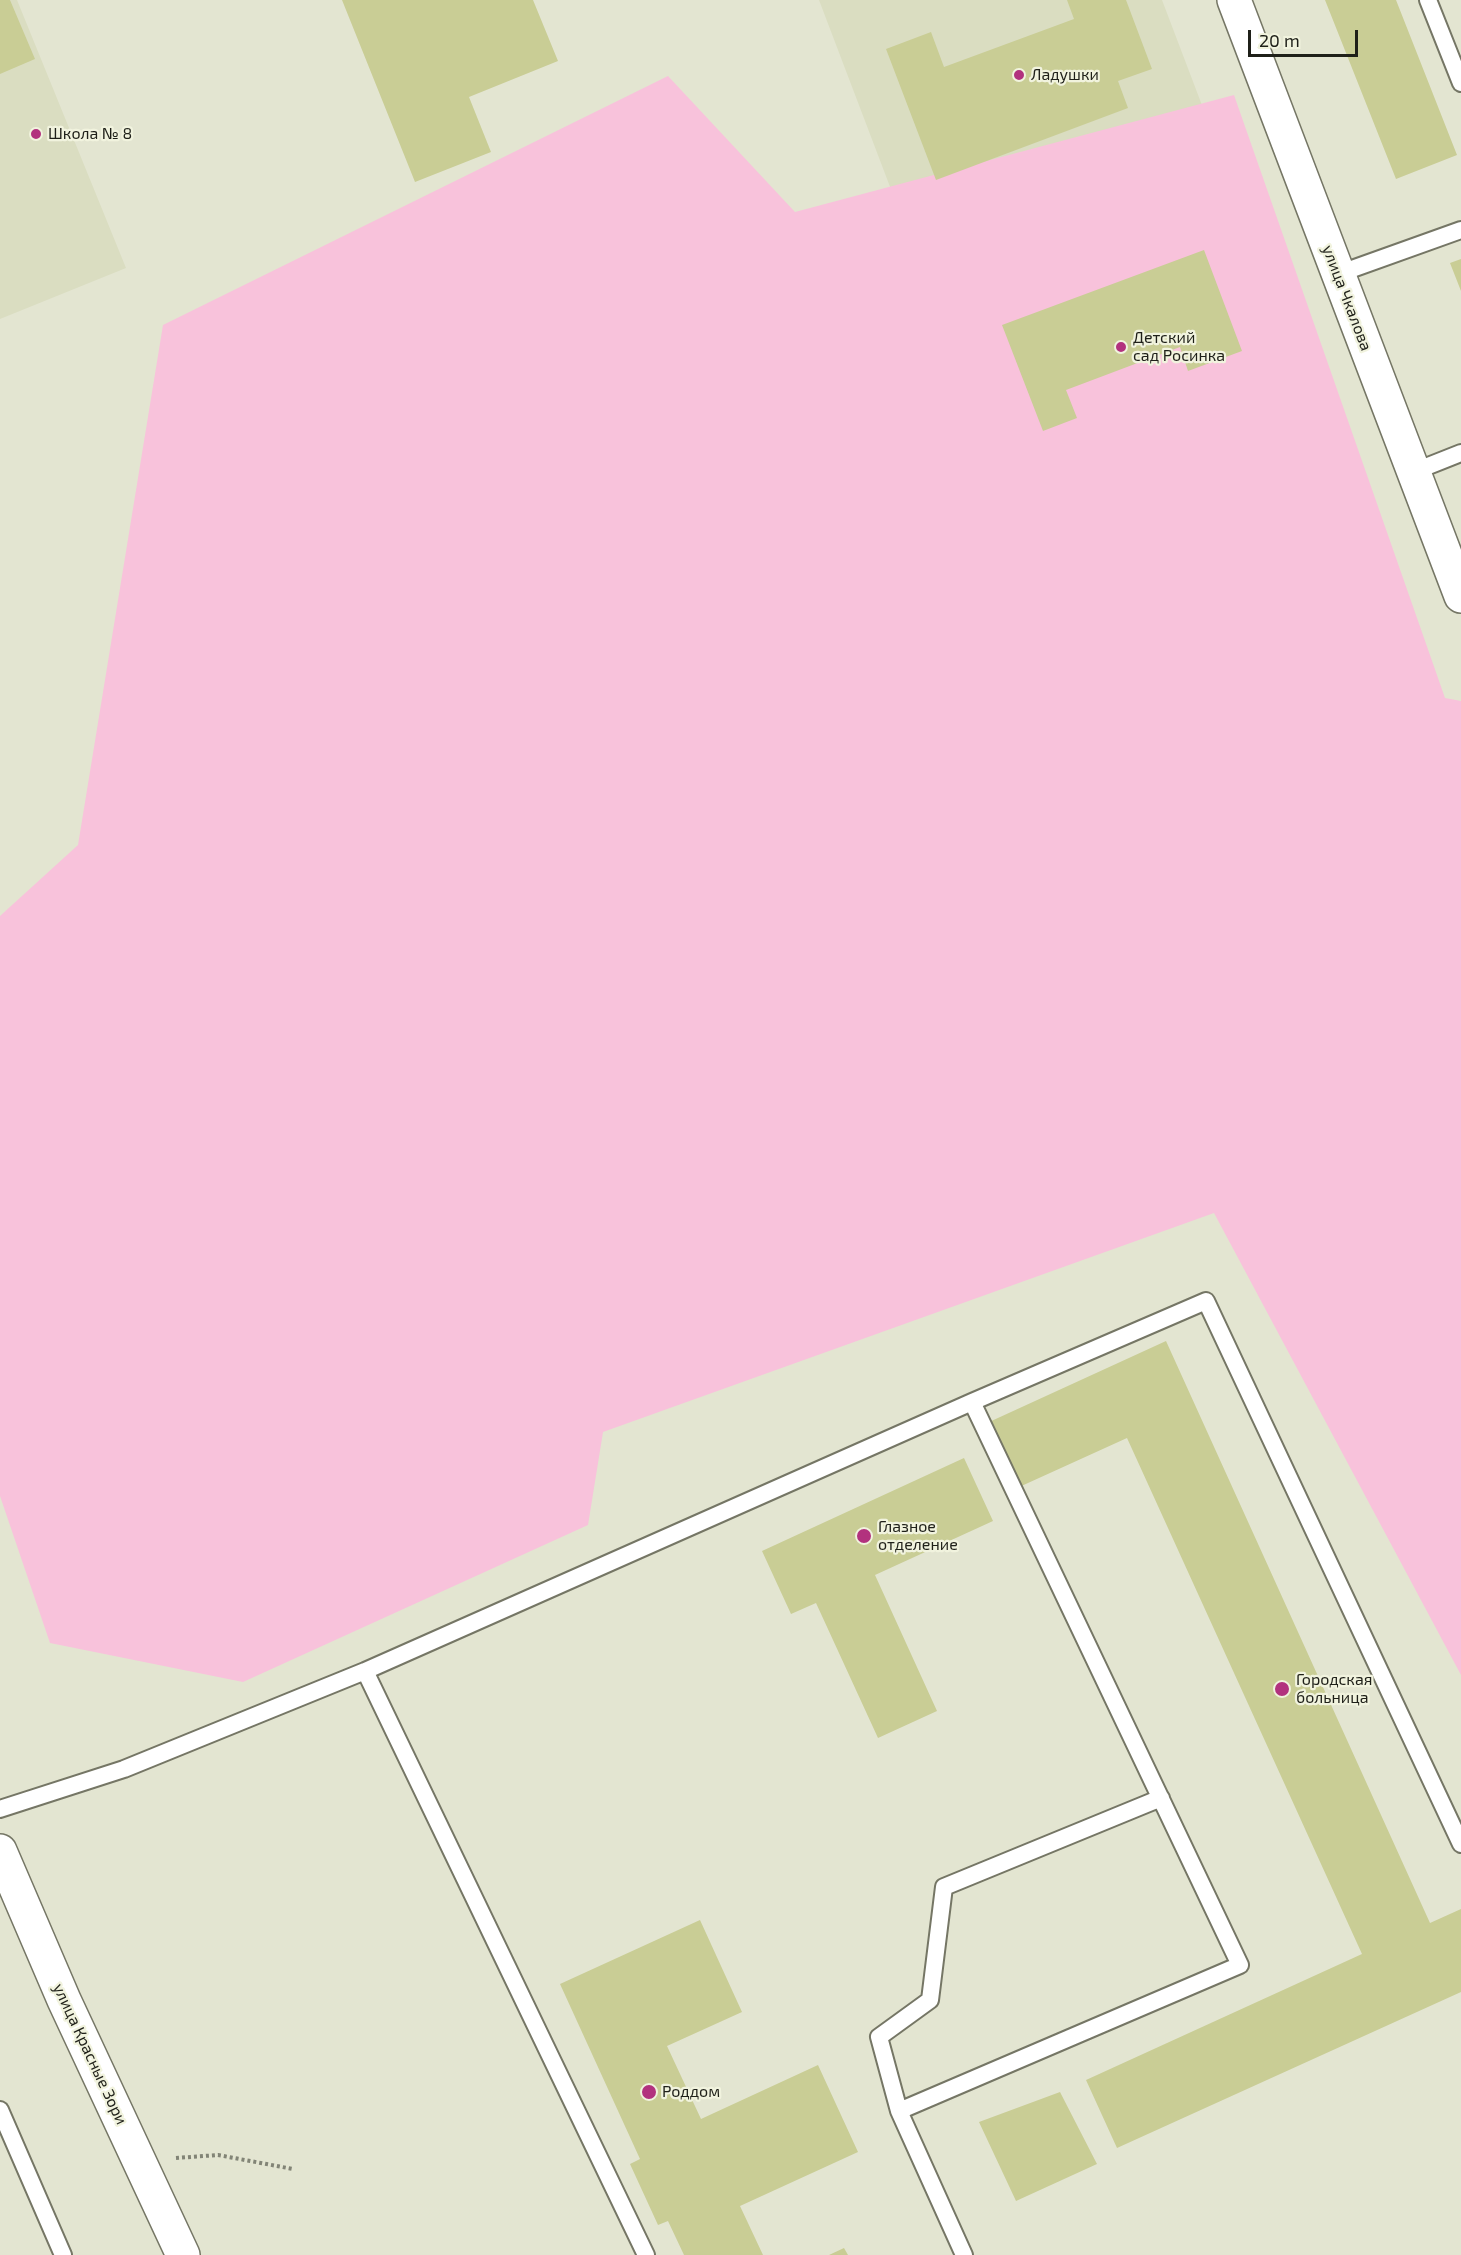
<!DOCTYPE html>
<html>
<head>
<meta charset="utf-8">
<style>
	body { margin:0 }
	#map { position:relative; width:1461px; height:2255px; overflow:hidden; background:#e3e5d1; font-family:"Exo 2",sans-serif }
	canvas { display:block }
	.scale { position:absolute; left:1248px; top:30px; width:110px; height:27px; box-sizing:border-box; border:3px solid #1f2019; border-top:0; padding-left:8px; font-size:18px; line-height:21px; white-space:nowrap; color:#1f2019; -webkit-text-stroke:4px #f1f3de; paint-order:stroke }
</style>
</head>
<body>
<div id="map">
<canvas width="1461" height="2255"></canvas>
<div class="scale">20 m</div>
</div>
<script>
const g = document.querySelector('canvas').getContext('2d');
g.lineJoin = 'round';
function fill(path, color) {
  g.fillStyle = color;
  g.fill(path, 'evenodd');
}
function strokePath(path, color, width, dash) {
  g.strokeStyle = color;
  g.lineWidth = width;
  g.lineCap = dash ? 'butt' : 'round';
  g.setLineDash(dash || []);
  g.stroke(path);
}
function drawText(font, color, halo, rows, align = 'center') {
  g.font = font + ' "Exo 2",sans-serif';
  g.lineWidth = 4.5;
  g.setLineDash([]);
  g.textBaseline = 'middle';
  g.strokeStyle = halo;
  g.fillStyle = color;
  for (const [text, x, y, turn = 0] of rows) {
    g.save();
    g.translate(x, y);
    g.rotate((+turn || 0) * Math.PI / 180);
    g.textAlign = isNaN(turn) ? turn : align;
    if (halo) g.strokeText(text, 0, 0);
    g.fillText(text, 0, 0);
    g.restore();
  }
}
const built = new Path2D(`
	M 0,0 L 17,0 L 126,268 L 0,319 Z
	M 819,0 L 1162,0 L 1219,150 L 919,263 Z`);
const green = new Path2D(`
	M 668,76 L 795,212 L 1234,95 L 1445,698 L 1461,701 L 1461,1675 L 1214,1213 L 603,1432 L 588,1525 L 243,1682 L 50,1643 L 0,1496 L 0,916 L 78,845 L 163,325 Z`);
const building = new Path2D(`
	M 0,0 L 10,0 L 35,59 L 0,74 Z
	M 342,0 L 533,0 L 558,61 L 469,97 L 491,152 L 415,182 Z
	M 1067,0 L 1126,0 L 1152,69 L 1118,81 L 1128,108 L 936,180 L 886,49 L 931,32 L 944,67 L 1074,19 Z
	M 1325,0 L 1396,0 L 1457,155 L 1396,179 Z
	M 1204,250 L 1242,351 L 1188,371 L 1180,347 L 1066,390 L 1077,418 L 1043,431 L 1002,325 Z
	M 1461,259 L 1461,291 L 1450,263 Z
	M 1166,1341 L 1430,1923 L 1461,1909 L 1461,1992 L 1117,2148 L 1086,2080 L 1362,1954 L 1127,1438 L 1017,1488 L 987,1423 Z
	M 964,1458 L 993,1521 L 875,1575 L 937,1711 L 878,1738 L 816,1603 L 791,1614 L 762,1551 Z
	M 700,1920 L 742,2012 L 667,2046 L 701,2119 L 818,2065 L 858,2152 L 740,2206 L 763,2255 L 684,2255 L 668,2221 L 658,2225 L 630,2164 L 640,2159 L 560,1984 Z
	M 1060,2092 L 1097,2164 L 1016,2201 L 979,2122 Z
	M 844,2248 L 848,2255 L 829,2255 Z`);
const path = new Path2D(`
	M 176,2158 L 218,2155 L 293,2169`);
const lane = new Path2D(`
	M 1428,0 L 1461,83
	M 1338,274 L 1461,230
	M 1413,472 L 1461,453
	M 365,1671 L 646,2255
	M 0,1809 L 124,1769 L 365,1671 L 972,1402 L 1206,1301 L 1461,1844
	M 0,2110 L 63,2255
	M 899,2111 L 879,2037 L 930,2000 L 944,1887 L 1161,1798
	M 964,2255 L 899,2111 L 1240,1965 L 972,1402`);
const street = new Path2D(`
	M 1234,0 L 1461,596`);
const secondary = new Path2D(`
	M 0,1851 L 64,2000 L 183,2255`);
const markers = [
	[1019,75,6,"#b2327e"],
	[36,134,6,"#b2327e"],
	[1121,347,6,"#b2327e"],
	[864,1536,8,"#b2327e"],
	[1282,1689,8,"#b2327e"],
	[649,2092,8,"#b2327e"]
];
const poiNames = [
	["Ладушки",1031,75],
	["Школа № 8",48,134],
	["Детский",1133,338],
	["сад Росинка",1133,356],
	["Глазное",878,1527],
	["отделение",878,1545],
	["Городская",1296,1680],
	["больница",1296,1698],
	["Роддом",662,2092]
];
const streetNames = [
	["улица Чкалова",1347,298,69],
	["улица Красные Зори",90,2054,65]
];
fill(built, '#daddc1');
fill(green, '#f8c2db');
fill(building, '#c9cd95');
strokePath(lane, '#757665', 20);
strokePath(street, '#757665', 36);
strokePath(secondary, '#757665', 36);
strokePath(path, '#828476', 4, [3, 3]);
strokePath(lane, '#fff', 16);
strokePath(street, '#fff', 33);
strokePath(secondary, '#fff', 33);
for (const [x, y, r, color] of markers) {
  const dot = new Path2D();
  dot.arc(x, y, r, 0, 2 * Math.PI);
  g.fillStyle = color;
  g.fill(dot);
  strokePath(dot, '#f1f3de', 2);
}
drawText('16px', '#1f2019', '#f1f3de', poiNames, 'left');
drawText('16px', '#1f2019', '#f1f3de', streetNames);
</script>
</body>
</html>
